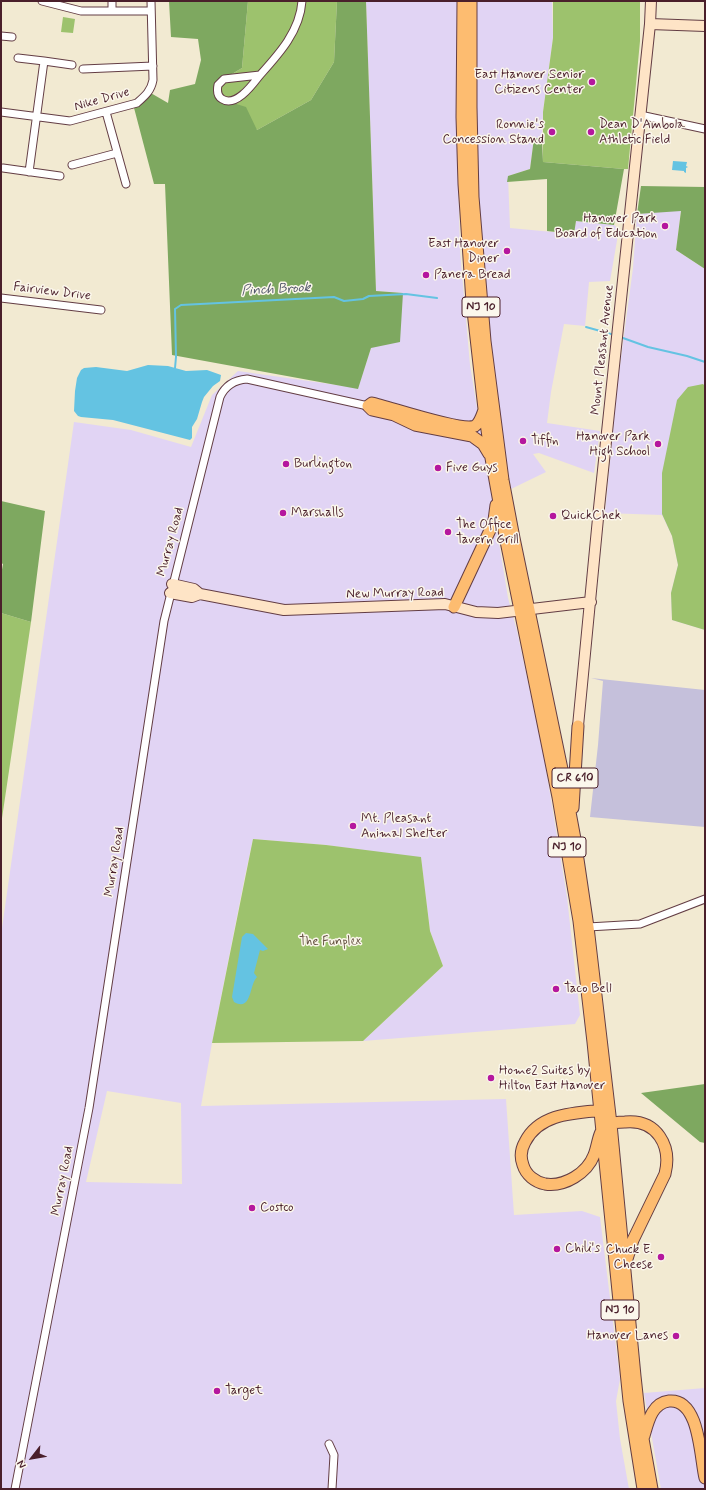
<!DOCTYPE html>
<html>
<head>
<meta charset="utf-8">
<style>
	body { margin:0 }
	#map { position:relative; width:706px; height:1490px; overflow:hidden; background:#f2ead2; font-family:Mynerve,sans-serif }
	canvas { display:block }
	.frame { position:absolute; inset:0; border:2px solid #4a1f2b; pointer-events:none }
	.north { position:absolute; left:12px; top:1438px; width:40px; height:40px; -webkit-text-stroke:3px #fbf7ec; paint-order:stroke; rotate:239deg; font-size:11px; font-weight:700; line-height:16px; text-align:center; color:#4a1f2b }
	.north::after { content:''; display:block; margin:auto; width:14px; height:18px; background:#4a1f2b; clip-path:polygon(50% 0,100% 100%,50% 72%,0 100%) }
</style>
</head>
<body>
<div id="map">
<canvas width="706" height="1490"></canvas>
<div class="frame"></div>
<div class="north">N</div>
</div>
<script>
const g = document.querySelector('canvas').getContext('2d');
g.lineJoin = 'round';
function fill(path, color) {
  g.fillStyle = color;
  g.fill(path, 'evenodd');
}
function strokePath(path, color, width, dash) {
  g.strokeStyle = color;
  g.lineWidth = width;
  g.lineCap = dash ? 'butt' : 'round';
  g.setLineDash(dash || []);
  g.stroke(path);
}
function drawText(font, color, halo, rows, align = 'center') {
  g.font = font + ' Mynerve,sans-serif';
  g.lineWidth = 3;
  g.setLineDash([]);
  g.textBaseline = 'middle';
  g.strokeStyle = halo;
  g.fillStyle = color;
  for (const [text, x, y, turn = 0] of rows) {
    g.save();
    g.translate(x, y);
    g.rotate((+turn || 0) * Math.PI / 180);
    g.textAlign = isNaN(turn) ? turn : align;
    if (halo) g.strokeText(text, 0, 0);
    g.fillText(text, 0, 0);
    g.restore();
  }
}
const built = new Path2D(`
	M 366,1 L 457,1 L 457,140 L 460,251 L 470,365 L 508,598 L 517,631 L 544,757 L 567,897 L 580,1015 L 575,1024 L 363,1041 L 443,966 L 430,931 L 421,858 L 326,845 L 253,839 L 245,876 L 212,1043 L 201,1106 L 506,1099 L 514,1215 L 582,1211 L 600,1217 L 620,1379 L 616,1401 L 620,1439 L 629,1489 L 1,1489 L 1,935 L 74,422 L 131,430 L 191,447 L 212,395 L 238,371 L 358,388 L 371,348 L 403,293 L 376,291 ZM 107,1091 L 181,1103 L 182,1184 L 86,1182 Z
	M 476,1 L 552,1 L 553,38 L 543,112 L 542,138 L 534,138 L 530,169 L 508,176 L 510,228 L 574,234 L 576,221 L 614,225 L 619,229 L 610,281 L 589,282 L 585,326 L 564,324 L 551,392 L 547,423 L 600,431 L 594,473 L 539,453 L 533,454 L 546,472 L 511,489 L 492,360 L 484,270 L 476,160 Z
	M 681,210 L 676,250 L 705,269 L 705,630 L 672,620 L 671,593 L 678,565 L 672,536 L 662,515 L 605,513 L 618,380 L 633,268 L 637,214 Z
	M 705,1388 L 705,1489 L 661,1489 L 644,1393 Z`);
const industrial = new Path2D(`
	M 591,678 L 705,690 L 705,827 L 590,817 L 598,745 L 603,681 Z`);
const green = new Path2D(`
	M 248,1 L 337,1 L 334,62 L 311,100 L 257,130 L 217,98 L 217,83 L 242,68 Z
	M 553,1 L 640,1 L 640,41 L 628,169 L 624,169 L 543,162 L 543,112 L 553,38 Z
	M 63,17 L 75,19 L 73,33 L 61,32 Z
	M 703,384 L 705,386 L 705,630 L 672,620 L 671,593 L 678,565 L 672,536 L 662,514 L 662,473 L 677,400 L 688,387 Z
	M 1,613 L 31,622 L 1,825 Z
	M 253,839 L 326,845 L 421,857 L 430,931 L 443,966 L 363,1041 L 212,1043 Z`);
const forest = new Path2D(`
	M 169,1 L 248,1 L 242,68 L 217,83 L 217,98 L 246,107 L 257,130 L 311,100 L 334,62 L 337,1 L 366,1 L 376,291 L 403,293 L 400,342 L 371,348 L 358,389 L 172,355 L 165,184 L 154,184 L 133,104 L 149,92 L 168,103 L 170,90 L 195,84 L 201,60 L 198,39 L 171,37 Z
	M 534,138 L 542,138 L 543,162 L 624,169 L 614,225 L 576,221 L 574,234 L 547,231 L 547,179 L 507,182 L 508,176 L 530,169 Z
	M 641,186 L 705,187 L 705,269 L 676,250 L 681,211 L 637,214 Z
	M 1,501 L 45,511 L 31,622 L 1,613 L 1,575 L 3,564 L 1,563 Z
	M 705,1084 L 705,1143 L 700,1142 L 641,1093 Z`);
const water = new Path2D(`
	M 673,161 L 687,162 L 686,166 L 688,167 L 686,168 L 686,173 L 684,172 L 684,171 L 672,170 Z
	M 148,365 L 168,366 L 186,371 L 207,370 L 221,375 L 220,381 L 213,386 L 204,397 L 202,402 L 197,419 L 192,427 L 192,438 L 190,440 L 113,420 L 81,417 L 78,416 L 74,411 L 75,391 L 77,378 L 81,370 L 84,368 L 96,367 L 127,371 Z
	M 246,933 L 253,934 L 268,949 L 263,951 L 260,950 L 254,973 L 257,977 C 249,985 252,1012 234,1002 L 232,997 L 242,937 Z`);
const stream = new Path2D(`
	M 586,327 L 611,334
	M 623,338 L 648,347 L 687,356 L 705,362
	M 175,368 L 176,357 L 175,309 L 181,305 L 334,297 L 344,301 L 363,299 L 369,296 L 406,294 L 437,298`);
const street = new Path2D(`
	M 42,1 L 81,11 L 151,11
	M 112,1 L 112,11
	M 1,36 L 12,37
	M 18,58 L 44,61
	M 83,69 L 153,66
	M 260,75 C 253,84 236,108 222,99 C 217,96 217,90 218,85 L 224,79 Z
	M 260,75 C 279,54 300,31 302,1
	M 1,112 L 70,121 L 137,103 C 145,96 151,91 153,80 L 151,1
	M 106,112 L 126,184
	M 640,115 L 705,129
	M 72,165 L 117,153
	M 3,168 L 60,176
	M 29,172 L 44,61 L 72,65
	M 1,298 L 101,310
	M 588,927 L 640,924 L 705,899
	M 329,1444 L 334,1455 L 332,1489
	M 15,1489 L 89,1108 L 164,621 L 220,397 C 225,386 234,380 247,379 L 368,406`);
const secondary = new Path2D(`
	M 650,24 L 705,26
	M 172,584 L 194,589 L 200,594
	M 170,593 L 192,597 L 200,594 L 284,610 L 445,604 L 476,612 L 498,613 L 591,602
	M 578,726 L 599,508 L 650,24 L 651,1`);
const primary = new Path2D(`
	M 463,1 L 462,117 L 464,184 L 472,302 L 484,409 L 491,458 L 506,541 L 558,797 L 579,921 L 593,1042 L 629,1401 L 643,1489
	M 471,1 L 471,107 L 473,197 L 485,341 L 503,480 L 514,538 L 562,769 L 575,839 L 588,927 L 611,1124 L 635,1376 L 640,1422 L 652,1489
	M 484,410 C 482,415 480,423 475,426 C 462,432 390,407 372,403 L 368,406 L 372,410 L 394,415 L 415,425 L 472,436 L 483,444 L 489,454
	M 454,607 L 491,528 L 494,520 L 496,505
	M 573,808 L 578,726
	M 606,1110 C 577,1113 540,1112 525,1142 C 521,1149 520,1157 523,1165 C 526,1175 535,1182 545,1184 C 565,1187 587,1173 594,1155 C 598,1146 598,1130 607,1125 C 613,1122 619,1122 625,1122 C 657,1119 672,1146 665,1174 L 633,1240 L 626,1262
	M 644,1436 C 648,1422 652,1403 669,1401 C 700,1398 700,1458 705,1478`);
const markers = [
	[592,82,4,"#b5179e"],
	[552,132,4,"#b5179e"],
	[591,132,4,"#b5179e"],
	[665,226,4,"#b5179e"],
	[507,251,4,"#b5179e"],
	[426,275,4,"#b5179e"],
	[523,441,4,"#b5179e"],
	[658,444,4,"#b5179e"],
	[286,464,4,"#b5179e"],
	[438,468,4,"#b5179e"],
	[283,513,4,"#b5179e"],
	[553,516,4,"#b5179e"],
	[448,532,4,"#b5179e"],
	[353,826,4,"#b5179e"],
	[556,989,4,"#b5179e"],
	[491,1078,4,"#b5179e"],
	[252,1208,4,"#b5179e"],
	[557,1249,4,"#b5179e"],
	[661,1257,4,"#b5179e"],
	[676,1336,4,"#b5179e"],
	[217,1391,4,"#b5179e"]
];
const shields = [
	[481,307,38],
	[575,778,46],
	[567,847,38],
	[620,1310,38]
];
const shieldNames = [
	["NJ 10",481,307],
	["CR 610",575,778],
	["NJ 10",567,847],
	["NJ 10",620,1310]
];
const poiNames = [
	["East Hanover Senior",584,75,"right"],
	["Citizens Center",584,90,"right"],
	["Ronnie's",544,125,"right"],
	["Concession Stand",544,140,"right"],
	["Dean D'Ambola",599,125],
	["Athletic Field",599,140],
	["Hanover Park",657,219,"right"],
	["Board of Education",657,234,"right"],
	["East Hanover",499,244,"right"],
	["Diner",499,259,"right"],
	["Panera Bread",434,275],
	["Hanover Park",650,437,"right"],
	["High School",650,452,"right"],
	["Tiffin",531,441],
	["Burlington",294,464],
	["Five Guys",446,468],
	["Marshalls",291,513],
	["QuickChek",561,516],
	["The Office",456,525],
	["Tavern Grill",456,540],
	["Mt. Pleasant",361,819],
	["Animal Shelter",361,834],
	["Taco Bell",564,989],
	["Home2 Suites by",499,1071],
	["Hilton East Hanover",499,1086],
	["Costco",260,1208],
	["Chili's",565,1249],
	["Chuck E.",653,1250,"right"],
	["Cheese",653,1265,"right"],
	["Hanover Lanes",668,1336,"right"],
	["Target",225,1391]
];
const streetNames = [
	["Nike Drive",102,100,-16],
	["Fairview Drive",52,292,7],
	["Mount Pleasant Avenue",603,350,-84],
	["Murray Road",171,542,-75],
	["New Murray Road",395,594,-1],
	["Murray Road",115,862,-81],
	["Murray Road",63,1181,-79]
];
const parkNames = [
	["The Funplex",330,942]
];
const waterNames = [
	["Pinch Brook",276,290,-3]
];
fill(built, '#e1d4f4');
fill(industrial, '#c5c0db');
fill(green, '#9dc26d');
fill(forest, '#7ea860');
fill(water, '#64c3e2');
strokePath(stream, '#64c3e2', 2);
strokePath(street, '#633d44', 9);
strokePath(secondary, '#633d44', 12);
strokePath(primary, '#633d44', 13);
strokePath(street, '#fff', 7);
strokePath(secondary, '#fee4c6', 10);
strokePath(primary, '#fdbc70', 11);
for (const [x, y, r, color] of markers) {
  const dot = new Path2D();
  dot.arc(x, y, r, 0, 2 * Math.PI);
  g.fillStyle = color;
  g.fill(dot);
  strokePath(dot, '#fbf7ec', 1.5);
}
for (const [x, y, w] of shields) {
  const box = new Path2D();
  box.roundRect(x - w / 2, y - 10, w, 20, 3);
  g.fillStyle = '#fbf7ec';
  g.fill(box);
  strokePath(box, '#4a1f2b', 1);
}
drawText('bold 12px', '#4a1f2b', null, shieldNames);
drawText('13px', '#4a1f2b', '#fbf7ec', poiNames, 'left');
drawText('13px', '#4a1f2b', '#fbf7ec', streetNames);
drawText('13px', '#63503f', '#fbf7ec', parkNames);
drawText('italic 14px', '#53586b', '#fbf7ec', waterNames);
</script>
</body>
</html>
